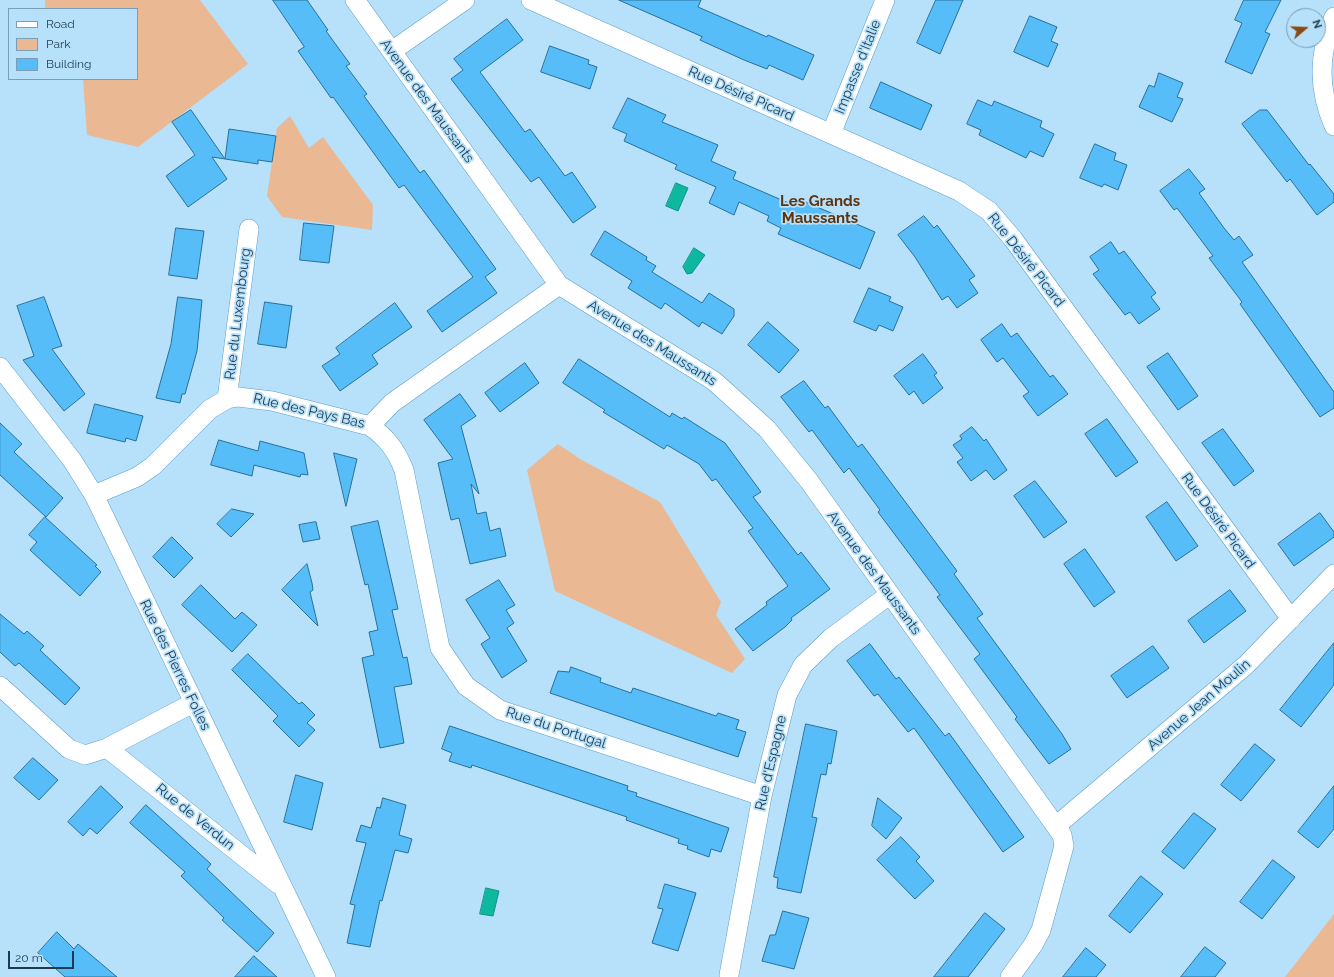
<!DOCTYPE html>
<html>
<head>
<meta charset="utf-8">
<style>
	body { margin:0 }
	#map { position:relative; width:1334px; height:977px; overflow:hidden; background:#b7e0fb; font-family:Raleway,sans-serif }
	canvas { display:block }
	.legend { position:absolute; left:8px; top:8px; width:130px; height:72px; box-sizing:border-box; background:#b7e0fb; border:1px solid #799eb5; margin:0; padding:5px 7px; list-style:none; font-size:12px; color:#1d3b4d }
	.legend li { display:flex; align-items:center; gap:8px; height:20px }
	.legend b { width:20px; border:1px solid #799eb5 }
	.north { position:absolute; left:1286px; top:8px; width:40px; height:40px; box-sizing:border-box; background:#b7e0fb; border:1px solid #799eb5; border-radius:50%; rotate:71deg; font-size:11px; font-weight:700; line-height:16px; text-align:center; color:#1d3b4d }
	.north::after { content:''; display:block; margin:auto; width:14px; height:18px; background:#8a4b10; clip-path:polygon(50% 0,100% 100%,50% 72%,0 100%) }
	.scale { position:absolute; left:8px; top:951px; width:66px; height:18px; box-sizing:border-box; border:2px solid #1d3b4d; border-top:0; padding-left:5px; font-size:12px; line-height:14px; white-space:nowrap; color:#1d3b4d; -webkit-text-stroke:3px #b7e0fb; paint-order:stroke }
</style>
</head>
<body>
<div id="map">
<canvas width="1334" height="977"></canvas>
<ul class="legend">
<li><b style="height:5px;background:#fff"></b>Road</li>
<li><b style="height:11px;background:#eab892"></b>Park</li>
<li><b style="height:11px;background:#57bdf9"></b>Building</li>
</ul>
<div class="north">N</div>
<div class="scale">20 m</div>
</div>
<script>
const g = document.querySelector('canvas').getContext('2d');
g.lineJoin = 'round';
function fill(path, color) {
  g.fillStyle = color;
  g.fill(path, 'evenodd');
}
function strokePath(path, color, width, dash) {
  g.strokeStyle = color;
  g.lineWidth = width;
  g.lineCap = dash ? 'butt' : 'round';
  g.setLineDash(dash || []);
  g.stroke(path);
}
function drawText(font, color, halo, rows, align = 'center') {
  g.font = font + ' Raleway,sans-serif';
  g.lineWidth = 3.5;
  g.setLineDash([]);
  g.textBaseline = 'middle';
  g.strokeStyle = halo;
  g.fillStyle = color;
  for (const [text, x, y, turn = 0] of rows) {
    g.save();
    g.translate(x, y);
    g.rotate((+turn || 0) * Math.PI / 180);
    g.textAlign = isNaN(turn) ? turn : align;
    if (halo) g.strokeText(text, 0, 0);
    g.fillText(text, 0, 0);
    g.restore();
  }
}
const green = new Path2D(`
	M 45,0 L 200,0 L 248,64 L 138,147 L 87,135 L 83,79 L 137,79 L 137,9 L 45,9 Z
	M 290,116 L 309,148 L 323,137 L 373,205 L 372,230 L 282,217 L 267,196 L 277,128 Z
	M 558,444 L 580,459 L 660,502 L 721,602 L 716,615 L 745,659 L 732,673 L 555,591 L 527,470 Z
	M 1334,914 L 1334,977 L 1285,977 Z`);
const water = new Path2D(`
	M 676,183 L 688,188 L 678,211 L 666,206 Z
	M 694,248 L 705,255 L 692,273 L 687,274 L 683,267 Z
	M 486,888 L 499,891 L 493,916 L 480,914 Z`);
const building = new Path2D(`
	M 273,0 L 307,0 L 328,30 L 326,31 L 350,64 L 346,66 L 367,94 L 364,96 L 420,173 L 424,170 L 496,269 L 485,277 L 497,293 L 442,332 L 427,311 L 473,277 L 404,185 L 399,188 L 333,97 L 331,98 L 298,51 L 304,47 Z
	M 619,0 L 701,0 L 698,7 L 767,37 L 768,35 L 814,55 L 803,80 L 769,65 L 767,69 L 744,60 L 700,40 L 702,37 Z
	M 936,0 L 963,0 L 940,54 L 917,43 Z
	M 1244,0 L 1281,0 L 1265,32 L 1270,34 L 1252,74 L 1225,62 L 1242,23 L 1235,20 Z
	M 1030,16 L 1057,27 L 1051,41 L 1058,44 L 1048,67 L 1014,52 Z
	M 507,19 L 523,40 L 480,72 L 525,132 L 530,129 L 565,176 L 572,172 L 596,207 L 573,223 L 539,177 L 531,182 L 451,79 L 463,70 L 454,59 Z
	M 550,46 L 589,60 L 588,64 L 597,67 L 590,89 L 541,72 Z
	M 1159,73 L 1183,83 L 1177,97 L 1183,99 L 1172,122 L 1139,107 L 1149,85 L 1154,87 Z
	M 881,82 L 932,105 L 921,130 L 870,108 Z
	M 628,98 L 666,115 L 662,122 L 718,145 L 711,161 L 736,172 L 733,179 L 791,204 L 794,197 L 875,232 L 860,269 L 778,234 L 781,228 L 767,221 L 769,216 L 739,202 L 734,215 L 709,203 L 716,187 L 675,169 L 677,165 L 624,141 L 627,134 L 613,128 Z
	M 978,100 L 992,106 L 994,101 L 1042,121 L 1040,127 L 1054,134 L 1043,157 L 1030,151 L 1026,158 L 979,135 L 981,130 L 967,124 Z
	M 191,110 L 225,159 L 229,129 L 276,136 L 272,162 L 258,160 L 258,164 L 212,157 L 227,179 L 188,207 L 166,176 L 195,155 L 172,122 Z
	M 1260,110 L 1267,110 L 1309,165 L 1310,164 L 1334,194 L 1334,202 L 1317,215 L 1290,179 L 1287,182 L 1242,124 Z
	M 1095,144 L 1116,153 L 1114,160 L 1127,165 L 1118,190 L 1104,184 L 1102,187 L 1080,178 Z
	M 1189,169 L 1205,189 L 1199,193 L 1224,228 L 1234,240 L 1239,236 L 1253,255 L 1242,262 L 1334,392 L 1334,408 L 1320,417 L 1240,304 L 1242,302 L 1209,258 L 1213,256 L 1177,208 L 1174,210 L 1160,191 Z
	M 924,216 L 934,228 L 937,225 L 975,276 L 969,280 L 978,293 L 957,308 L 948,296 L 942,300 L 915,257 L 898,235 Z
	M 304,223 L 334,226 L 329,263 L 300,260 Z
	M 176,228 L 204,231 L 197,279 L 169,275 Z
	M 605,231 L 647,257 L 646,260 L 656,266 L 652,272 L 702,303 L 709,293 L 734,309 L 734,316 L 722,334 L 702,322 L 699,327 L 665,303 L 661,309 L 628,288 L 632,281 L 591,255 Z
	M 1111,242 L 1119,254 L 1124,251 L 1156,293 L 1151,297 L 1160,309 L 1139,324 L 1130,312 L 1125,315 L 1093,274 L 1099,270 L 1090,257 Z
	M 869,288 L 891,297 L 889,301 L 903,307 L 893,331 L 879,325 L 876,331 L 854,322 Z
	M 44,297 L 62,346 L 52,349 L 85,394 L 64,411 L 23,360 L 34,356 L 17,306 Z
	M 178,297 L 202,300 L 197,351 L 185,394 L 182,394 L 180,403 L 156,398 L 171,344 Z
	M 265,302 L 292,306 L 286,348 L 258,344 Z
	M 395,303 L 412,327 L 372,355 L 378,364 L 340,391 L 322,366 L 340,354 L 336,348 Z
	M 768,322 L 799,350 L 779,373 L 748,345 Z
	M 1002,324 L 1011,337 L 1017,333 L 1050,377 L 1053,375 L 1068,394 L 1038,416 L 1023,396 L 1029,392 L 1003,358 L 997,362 L 981,340 Z
	M 1168,353 L 1198,396 L 1178,410 L 1147,367 Z
	M 923,354 L 937,373 L 934,375 L 943,388 L 923,404 L 914,391 L 909,395 L 894,376 Z
	M 579,359 L 670,417 L 672,413 L 682,419 L 684,417 L 725,443 L 761,492 L 753,497 L 798,555 L 801,552 L 830,589 L 791,618 L 792,620 L 785,627 L 753,651 L 735,629 L 767,605 L 766,602 L 788,586 L 748,531 L 753,528 L 716,479 L 712,481 L 699,464 L 667,445 L 664,449 L 603,412 L 605,410 L 563,383 Z
	M 525,363 L 539,383 L 500,412 L 485,393 Z
	M 804,381 L 825,408 L 828,406 L 858,447 L 862,444 L 957,571 L 954,574 L 983,614 L 977,618 L 1062,734 L 1071,749 L 1049,764 L 1015,719 L 1017,717 L 974,659 L 980,654 L 937,597 L 940,595 L 878,512 L 880,510 L 849,468 L 844,473 L 812,430 L 809,432 L 781,397 Z
	M 460,394 L 476,416 L 461,426 L 479,494 L 471,484 L 477,514 L 486,512 L 490,531 L 500,528 L 506,556 L 470,564 L 459,518 L 451,520 L 438,463 L 453,459 L 424,420 Z
	M 95,404 L 143,416 L 136,441 L 126,438 L 125,442 L 87,433 Z
	M 1107,419 L 1138,462 L 1116,477 L 1085,434 Z
	M 0,423 L 22,444 L 14,452 L 63,498 L 46,517 L 0,475 Z
	M 972,427 L 984,441 L 986,439 L 1007,470 L 994,480 L 986,470 L 971,481 L 957,462 L 963,458 L 953,445 L 962,439 L 960,436 Z
	M 1223,429 L 1254,471 L 1234,486 L 1202,443 Z
	M 219,440 L 258,451 L 260,441 L 304,453 L 308,475 L 301,474 L 300,477 L 254,465 L 252,476 L 211,465 Z
	M 334,453 L 357,459 L 346,506 Z
	M 1035,481 L 1067,522 L 1044,538 L 1014,496 Z
	M 1167,502 L 1198,546 L 1176,561 L 1146,517 Z
	M 232,509 L 254,514 L 231,537 L 217,524 Z
	M 1320,513 L 1334,532 L 1334,537 L 1294,566 L 1278,544 Z
	M 45,517 L 97,565 L 95,566 L 101,572 L 80,596 L 30,550 L 37,542 L 29,535 Z
	M 378,521 L 398,609 L 392,610 L 403,658 L 407,657 L 412,684 L 394,687 L 404,743 L 380,748 L 362,658 L 374,655 L 369,632 L 378,630 L 368,584 L 365,585 L 351,527 Z
	M 316,522 L 320,539 L 303,542 L 299,525 Z
	M 172,537 L 193,558 L 174,578 L 153,557 Z
	M 1085,549 L 1115,592 L 1094,607 L 1064,564 Z
	M 307,564 L 312,583 L 313,590 L 310,592 L 318,626 L 282,590 Z
	M 499,580 L 515,605 L 506,610 L 514,623 L 507,628 L 527,661 L 502,678 L 481,644 L 490,638 L 466,600 Z
	M 201,585 L 235,619 L 242,612 L 257,625 L 232,652 L 182,605 Z
	M 1230,590 L 1246,611 L 1204,643 L 1188,621 Z
	M 0,614 L 24,634 L 27,631 L 44,646 L 40,650 L 80,688 L 65,705 L 19,663 L 15,666 L 0,652 Z
	M 1334,643 L 1334,685 L 1301,727 L 1280,710 Z
	M 870,644 L 896,679 L 899,677 L 945,736 L 949,733 L 1024,837 L 1003,852 L 914,728 L 908,732 L 878,694 L 874,696 L 847,661 Z
	M 1153,646 L 1169,668 L 1127,698 L 1111,676 Z
	M 248,654 L 299,704 L 302,702 L 315,715 L 307,723 L 315,730 L 299,747 L 273,721 L 278,716 L 232,670 Z
	M 571,667 L 601,678 L 600,682 L 631,693 L 633,688 L 716,716 L 718,713 L 739,720 L 736,729 L 746,732 L 738,757 L 550,693 L 558,671 L 569,672 Z
	M 806,724 L 837,731 L 831,764 L 828,763 L 826,775 L 821,774 L 812,817 L 817,818 L 801,893 L 777,888 L 778,878 L 774,877 Z
	M 450,726 L 628,786 L 627,790 L 637,793 L 636,796 L 729,828 L 721,852 L 711,849 L 709,857 L 687,849 L 688,846 L 678,843 L 679,839 L 626,820 L 627,817 L 472,765 L 471,768 L 449,761 L 452,753 L 442,749 Z
	M 1255,744 L 1275,760 L 1241,801 L 1221,785 Z
	M 33,758 L 58,780 L 39,800 L 14,778 Z
	M 296,775 L 323,783 L 312,830 L 284,822 Z
	M 101,786 L 123,807 L 97,834 L 90,828 L 83,836 L 68,822 Z
	M 1334,786 L 1334,829 L 1318,848 L 1298,832 Z
	M 383,798 L 406,805 L 399,835 L 412,839 L 408,853 L 395,850 L 382,901 L 380,900 L 370,947 L 347,943 L 355,905 L 350,904 L 366,843 L 356,841 L 361,825 L 371,828 L 377,807 L 380,808 Z
	M 878,798 L 902,818 L 886,839 L 872,826 Z
	M 146,805 L 211,864 L 207,869 L 274,933 L 257,952 L 222,920 L 224,918 L 181,876 L 185,872 L 130,823 Z
	M 1194,813 L 1216,829 L 1184,869 L 1162,852 Z
	M 901,837 L 920,857 L 916,861 L 934,881 L 915,899 L 877,860 Z
	M 1273,860 L 1295,877 L 1262,919 L 1240,902 Z
	M 1141,876 L 1163,894 L 1130,933 L 1109,916 Z
	M 665,884 L 696,893 L 678,951 L 652,943 L 663,909 L 658,908 Z
	M 783,911 L 809,918 L 794,969 L 762,961 L 770,935 L 775,935 Z
	M 985,913 L 1005,929 L 968,977 L 934,977 Z
	M 57,932 L 74,949 L 78,944 L 117,977 L 65,977 L 38,953 Z
	M 1205,947 L 1226,963 L 1215,977 L 1181,977 Z
	M 1086,948 L 1106,965 L 1096,977 L 1063,977 Z
	M 254,956 L 277,977 L 235,977 Z`);
const street = new Path2D(`
	M 355,0 L 559,285 L 714,381 L 767,429 L 809,481 L 1062,835 L 1064,846 L 1041,930 L 1033,945 L 1010,977
	M 531,0 L 959,191 L 989,211 L 1013,239 L 1291,619
	M 1334,17 C 1318,55 1318,89 1334,126
	M 392,51 L 465,0
	M 831,134 L 885,0
	M 0,367 L 72,460 L 94,495 L 326,977
	M 227,399 L 249,229
	M 370,426 C 387,438 396,450 404,470 L 440,648 L 466,686 L 500,710 L 762,796
	M 94,495 L 137,477 L 153,466 L 210,409 L 227,399 L 238,397 L 272,401 L 370,426 L 392,403 L 559,285
	M 0,686 L 69,749 L 85,755 L 107,748 L 193,703
	M 107,748 L 278,884
	M 1056,826 L 1246,665 L 1334,574
	M 729,975 L 762,796 L 787,695 L 803,665 L 831,638 L 889,595`);
const streetNames = [
	["Impasse d'Italie",858,67,-68],
	["Rue Désiré Picard",741,94,24],
	["Avenue des Maussants",427,101,54],
	["Rue Désiré Picard",1026,260,52],
	["Rue du Luxembourg",238,314,-83],
	["Avenue des Maussants",652,343,32],
	["Rue des Pays Bas",309,411,13],
	["Rue Désiré Picard",1218,521,54],
	["Avenue des Maussants",874,573,54],
	["Rue des Pierres Folles",175,665,64],
	["Avenue Jean Moulin",1199,705,-41],
	["Rue du Portugal",556,728,18],
	["Rue d'Espagne",771,763,-77],
	["Rue de Verdun",195,817,39]
];
const neighbourhoodNames = [
	["Les Grands",820,201],
	["Maussants",820,218]
];
fill(green, '#eab892');
fill(water, '#0db89e');
strokePath(water, '#129286', 1);
fill(building, '#57bdf9');
strokePath(building, '#277099', 1);
strokePath(street, '#599fcb', 20);
strokePath(street, '#fff', 19);
drawText('14px', '#1d3b4d', '#b7e0fb', streetNames);
drawText('bold 15px', '#5f340d', '#b7e0fb', neighbourhoodNames);
</script>
</body>
</html>
